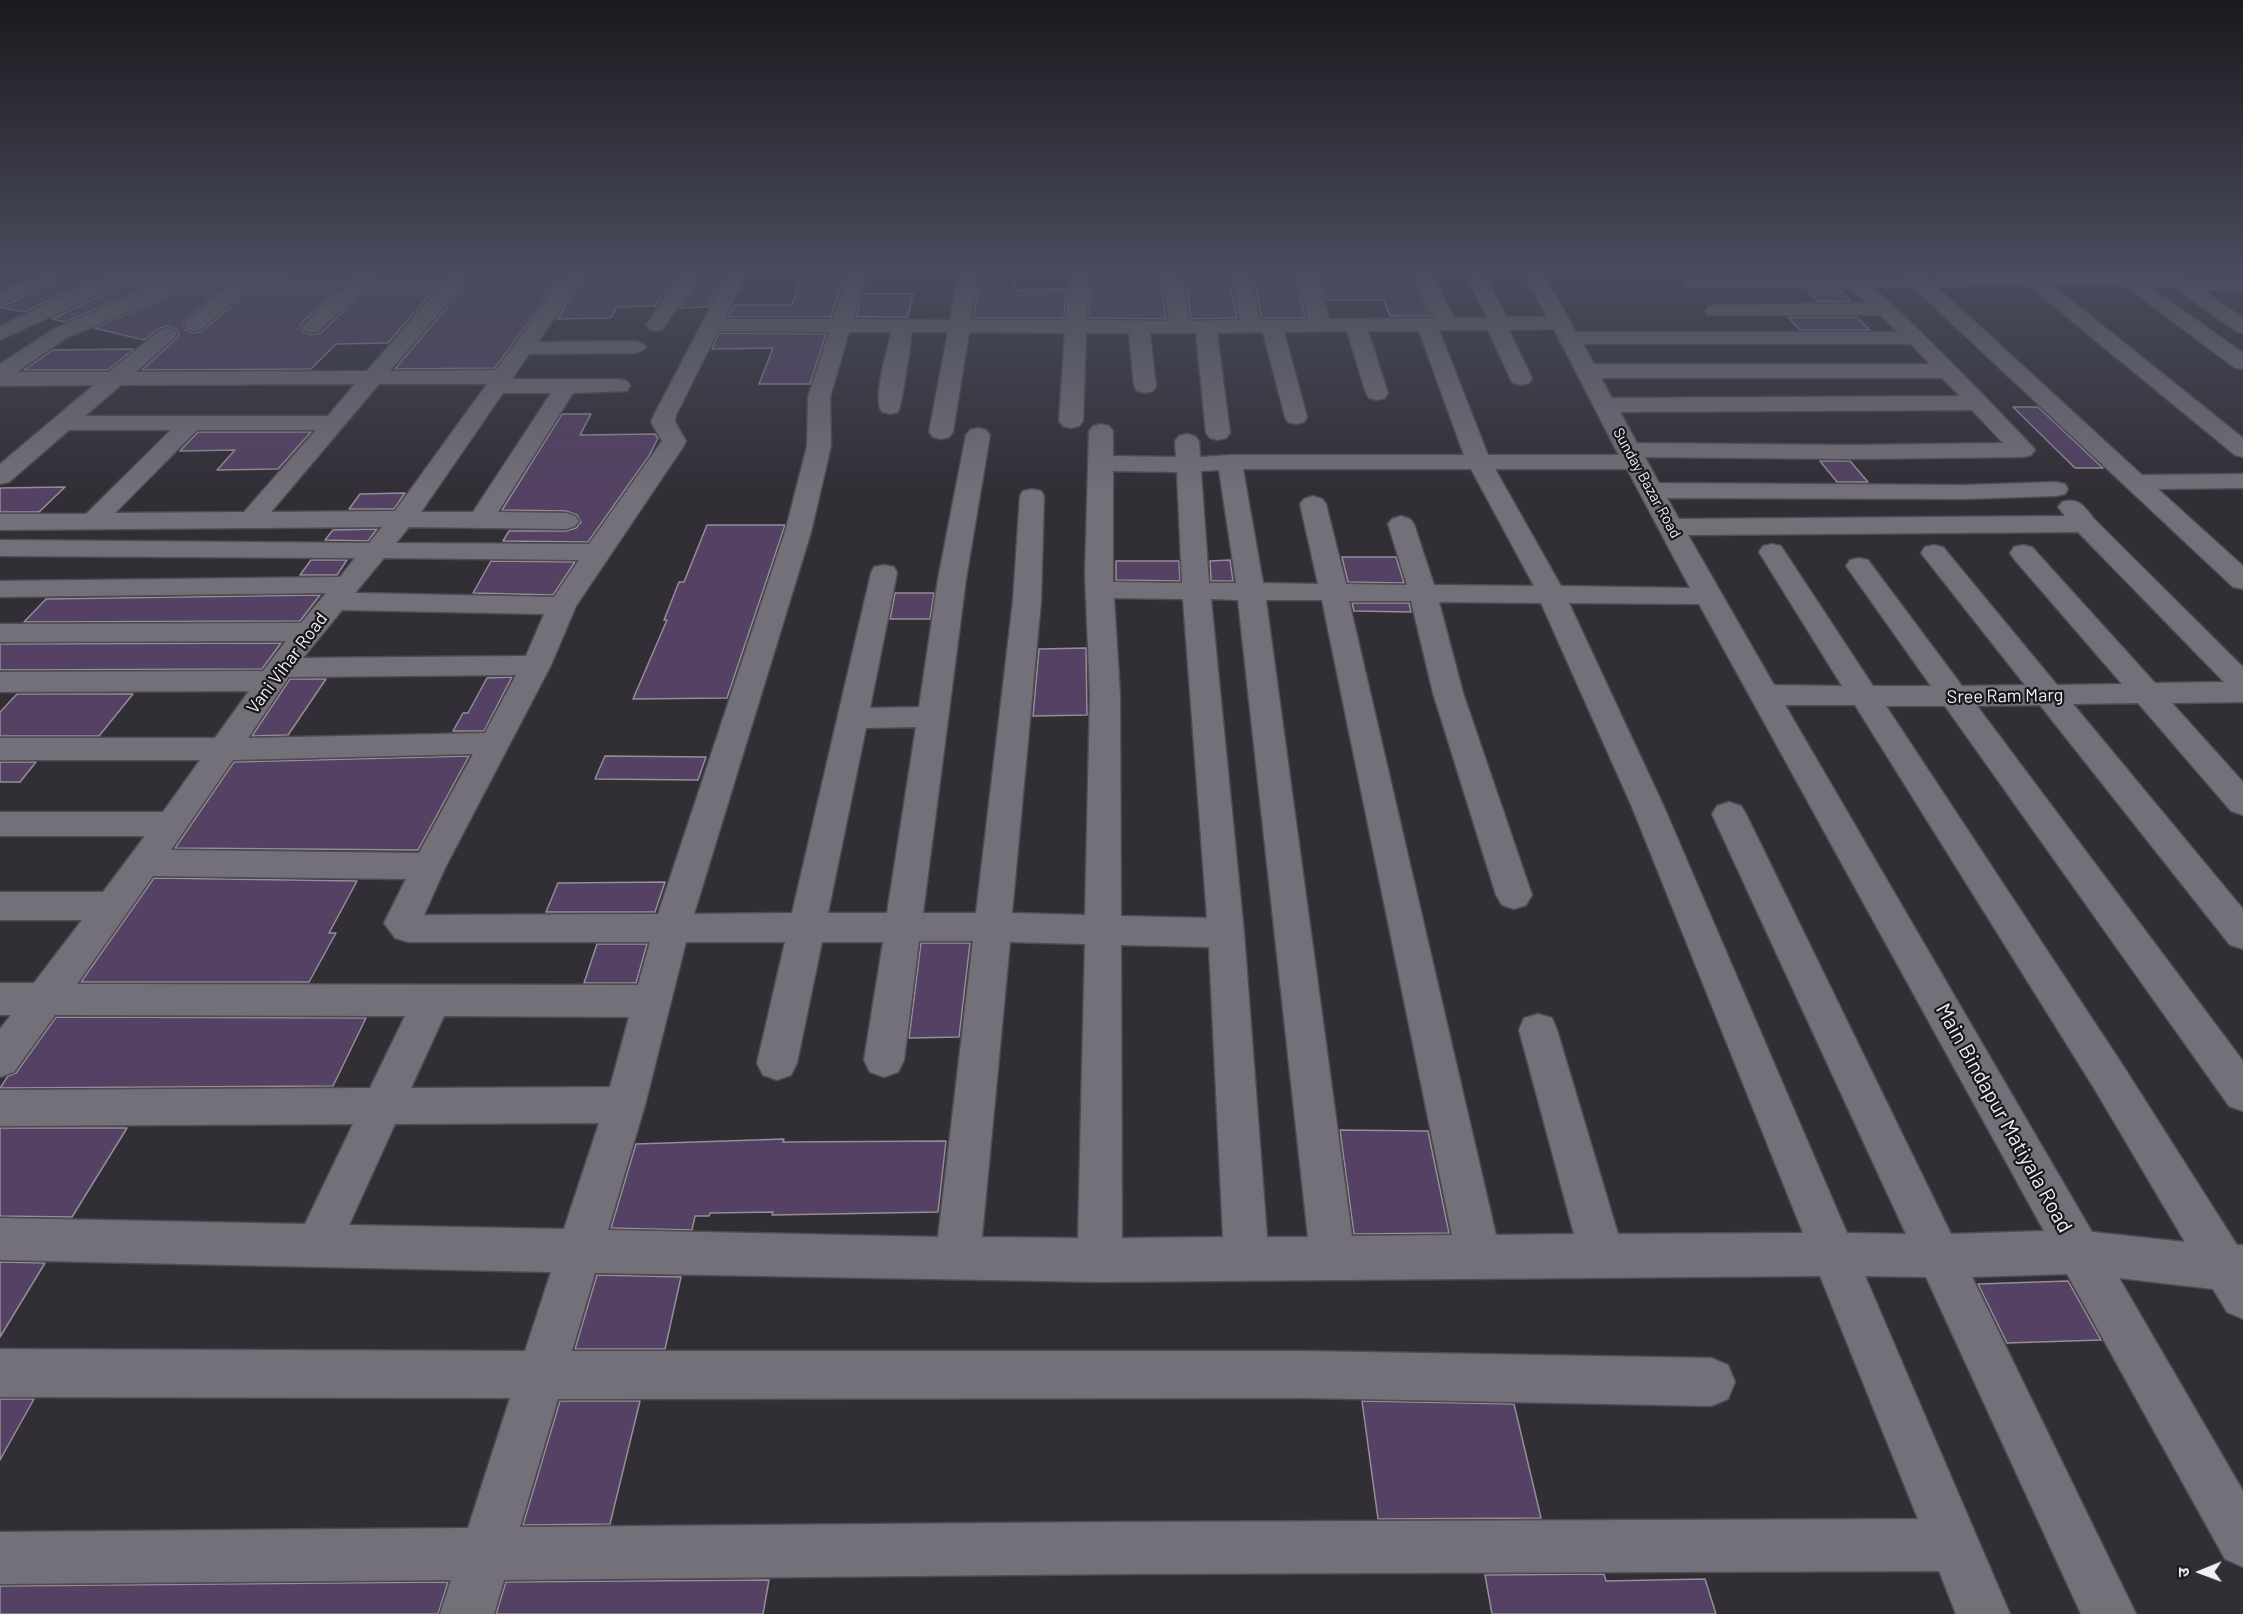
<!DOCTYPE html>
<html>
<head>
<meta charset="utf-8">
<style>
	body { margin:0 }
	#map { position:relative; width:2243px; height:1614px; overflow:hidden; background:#322e36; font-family:Barlow,"Noto Sans Devanagari",sans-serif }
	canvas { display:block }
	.north { position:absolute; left:2171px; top:1542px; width:60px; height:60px; -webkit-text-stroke:4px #19171a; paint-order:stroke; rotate:269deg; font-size:16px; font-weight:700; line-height:24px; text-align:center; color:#f4f1f6 }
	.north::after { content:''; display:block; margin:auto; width:21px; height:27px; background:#f4f1f6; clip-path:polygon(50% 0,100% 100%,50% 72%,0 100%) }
</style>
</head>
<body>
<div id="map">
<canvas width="2243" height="1614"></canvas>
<div class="north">उ</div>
</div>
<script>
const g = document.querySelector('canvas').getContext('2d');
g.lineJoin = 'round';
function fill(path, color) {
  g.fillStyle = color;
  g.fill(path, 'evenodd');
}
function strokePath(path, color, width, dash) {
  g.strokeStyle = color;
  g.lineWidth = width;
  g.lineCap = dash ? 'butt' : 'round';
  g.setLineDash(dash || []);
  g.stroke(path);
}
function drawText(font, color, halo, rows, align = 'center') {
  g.font = font + ' Barlow,sans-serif';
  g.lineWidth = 4.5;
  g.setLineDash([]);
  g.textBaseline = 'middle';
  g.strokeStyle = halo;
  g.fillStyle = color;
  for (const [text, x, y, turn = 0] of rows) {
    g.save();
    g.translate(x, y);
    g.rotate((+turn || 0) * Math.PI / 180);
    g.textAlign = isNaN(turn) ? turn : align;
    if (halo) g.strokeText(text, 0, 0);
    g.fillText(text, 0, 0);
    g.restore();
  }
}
const building = new Path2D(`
	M 143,270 L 360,270 L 352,275 L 180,274 Z
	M 375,270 L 452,270 L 447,275 L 376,275 Z
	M 475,270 L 567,270 L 495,368 L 395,369 L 473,276 Z
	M 589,270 L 680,270 L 655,306 L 617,307 L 611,318 L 557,319 Z
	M 703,270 L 728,270 L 708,307 L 679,308 Z
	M 980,270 L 1015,270 L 1015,290 L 1066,289 L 1064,318 L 974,318 Z
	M 1128,270 L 1160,270 L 1166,319 L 1089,318 L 1090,282 L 1129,281 Z
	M 1272,270 L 1295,270 L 1305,318 L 1262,318 L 1252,272 L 1272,271 Z
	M 1318,270 L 1410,270 L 1431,316 L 1390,316 L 1384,300 L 1326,300 Z
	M 1184,272 L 1228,272 L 1237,318 L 1191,319 Z
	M 74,274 L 96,279 L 24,312 L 0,307 Z
	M 845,274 L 831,317 L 728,317 L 734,305 L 792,305 L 802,275 Z
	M 128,283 L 148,286 L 65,322 L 52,319 Z
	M 183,290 L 220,290 L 182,324 L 185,330 L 193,333 L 202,331 L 251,290 L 336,290 L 300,325 L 303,332 L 311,335 L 321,333 L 364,291 L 433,291 L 388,343 L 336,344 L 311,369 L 142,370 L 176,339 L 179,334 L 176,329 L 168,326 L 159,328 L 144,340 L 94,328 Z
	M 1807,290 L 1841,290 L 1851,301 L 1817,301 Z
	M 862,294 L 913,294 L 908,317 L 856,317 Z
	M 1788,317 L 1857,317 L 1870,330 L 1800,330 Z
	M 719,333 L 826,334 L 810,384 L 759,384 L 773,348 L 712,349 Z
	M 134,349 L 108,370 L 24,370 L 53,350 Z
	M 2013,407 L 2038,407 L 2103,468 L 2075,468 Z
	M 562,414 L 591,414 L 580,435 L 655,434 L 658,438 L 649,456 L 588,542 L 503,541 L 509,531 L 566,531 L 576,528 L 581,522 L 577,515 L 566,511 L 502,510 Z
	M 198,432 L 311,432 L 278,469 L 217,470 L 235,450 L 180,451 Z
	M 1820,461 L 1850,461 L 1868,482 L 1837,482 Z
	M 65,487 L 39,512 L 0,512 L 0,488 Z
	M 405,493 L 394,509 L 349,509 L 360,494 Z
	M 707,525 L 785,525 L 727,698 L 633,699 L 667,620 L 664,620 L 679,582 L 684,582 Z
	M 377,529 L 368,541 L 325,540 L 333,530 Z
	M 1342,557 L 1396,557 L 1404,583 L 1348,582 Z
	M 311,560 L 347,560 L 337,575 L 300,575 Z
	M 1230,560 L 1233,581 L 1211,581 L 1210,561 Z
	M 491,561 L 575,562 L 553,595 L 473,593 Z
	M 1116,561 L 1179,561 L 1180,581 L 1116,580 Z
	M 895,593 L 934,593 L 930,619 L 890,619 Z
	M 320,595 L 300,621 L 24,622 L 46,599 Z
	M 1352,603 L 1409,603 L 1411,612 L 1354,611 Z
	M 281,643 L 262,669 L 0,670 L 0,644 Z
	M 1086,648 L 1087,715 L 1033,716 L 1039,649 Z
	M 512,677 L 484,731 L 453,731 L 463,713 L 468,713 L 487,678 Z
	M 290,679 L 326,679 L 288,735 L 252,736 Z
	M 17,694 L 133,694 L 99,736 L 0,736 L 0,712 Z
	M 469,756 L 418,850 L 175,848 L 234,762 Z
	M 605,756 L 706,757 L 698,780 L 595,779 Z
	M 0,762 L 36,762 L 20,782 L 0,782 Z
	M 154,878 L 357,881 L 329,933 L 336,933 L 309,982 L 81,982 Z
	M 665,882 L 655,912 L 546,912 L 558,883 Z
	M 921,943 L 970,943 L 959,1037 L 909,1038 Z
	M 597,944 L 647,944 L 636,983 L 584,983 Z
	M 56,1017 L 366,1018 L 333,1086 L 0,1088 L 8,1076 L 16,1073 Z
	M 0,1128 L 127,1128 L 72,1217 L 0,1216 Z
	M 1340,1130 L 1428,1131 L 1449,1233 L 1354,1234 Z
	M 784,1139 L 783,1142 L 946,1141 L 938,1212 L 772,1215 L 773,1212 L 710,1213 L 709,1216 L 695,1216 L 692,1230 L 611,1228 L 636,1144 Z
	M 0,1262 L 45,1263 L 0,1337 Z
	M 597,1275 L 681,1277 L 665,1349 L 575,1349 Z
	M 2068,1281 L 2101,1340 L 2007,1343 L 1978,1284 Z
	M 0,1399 L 34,1399 L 0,1460 Z
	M 560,1401 L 640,1401 L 610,1524 L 523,1525 Z
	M 1362,1401 L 1514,1404 L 1541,1518 L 1378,1519 Z
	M 1604,1574 L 1606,1581 L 1705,1579 L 1716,1614 L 1492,1614 L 1485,1575 Z
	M 769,1580 L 763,1614 L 496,1614 L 506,1582 Z
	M 448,1582 L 438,1614 L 0,1614 L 0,1586 Z`);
const minor = new Path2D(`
	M 51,270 L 127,270 L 180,276 L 353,277 C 360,271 364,269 373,271 L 374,277 L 448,277 L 455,270 L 473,270 L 471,275 L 390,371 L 496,370 L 569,270 L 587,270 L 538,342 L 635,341 L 642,343 L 646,347 L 642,351 L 635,353 L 529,354 L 512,379 L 619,379 L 627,381 L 630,386 L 627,391 L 573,393 L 498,512 L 566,513 L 575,516 L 579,521 L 575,526 L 566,529 L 409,527 L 396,543 L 589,544 L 662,441 L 651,422 L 654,415 L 730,270 L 749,270 L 724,319 L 833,319 L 849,270 L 867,270 L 853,319 L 950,320 L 959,270 L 978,270 L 971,320 L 1066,320 L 1069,270 L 1088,270 L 1087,320 L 1169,321 L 1162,270 L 1181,270 L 1189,321 L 1240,320 L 1230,270 L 1249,270 L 1260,320 L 1308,320 L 1297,270 L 1316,270 L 1329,319 L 1434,318 L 1412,270 L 1430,270 L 1454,318 L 1487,318 L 1464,270 L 1482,270 L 1507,317 L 1547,317 L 1522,270 L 1541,270 L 1576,332 L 1898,332 L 1880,315 L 1708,315 L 1705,311 L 1708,307 L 1715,305 L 1867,303 L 1851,288 L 1687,288 L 1684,284 L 1687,280 L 1694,278 L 1902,275 L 1905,271 C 1913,269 1917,269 1923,275 L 2019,273 L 2027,270 L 2038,273 L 2155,274 L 2153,270 L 2174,270 L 2186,278 L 2243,278 L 2243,290 L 2203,290 L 2243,318 L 2243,333 L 2236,331 L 2172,286 L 2149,286 L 2243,353 L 2243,369 L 2235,368 L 2124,285 L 2052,285 L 2243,438 L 2243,457 L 2235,455 L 2028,285 L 1936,286 L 2142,475 L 2243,474 L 2243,488 L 2158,489 L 2243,566 L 2243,589 L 2233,587 L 1913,287 L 1873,287 C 1928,337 1980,391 2031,445 L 2035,450 L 2031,455 L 2023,457 L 1850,459 L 1645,457 L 1659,483 L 1965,485 L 2056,482 L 2065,484 L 2068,489 L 2065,494 L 2056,496 L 1965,499 L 1667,498 L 1679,519 L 2065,516 L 2058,507 L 2062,502 C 2079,497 2084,506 2094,519 L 2243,667 L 2243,702 L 2172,703 L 2243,782 L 2243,815 L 2231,811 L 2138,703 L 2073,704 L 2243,909 L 2243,949 L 2230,945 L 2040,705 L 1977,706 L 2243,1061 L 2243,1111 L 2229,1106 L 1945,706 L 1886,706 L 2122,1064 L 2237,1245 L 2243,1245 L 2243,1319 L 2227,1312 L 2213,1289 L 2119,1278 L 2243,1491 L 2243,1567 L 2225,1559 L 2067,1274 L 1972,1277 L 2136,1614 L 2081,1614 L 1926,1277 L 1865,1276 L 2010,1614 L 1956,1614 L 1939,1571 L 1116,1574 L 504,1580 L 494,1614 L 440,1614 L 451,1580 L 0,1584 L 0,1532 L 468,1528 L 510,1398 L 0,1397 L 0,1349 L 525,1351 L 551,1272 L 0,1260 L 0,1218 L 305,1224 L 353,1124 L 0,1126 L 0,1090 L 370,1088 L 405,1016 L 55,1015 L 14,1072 L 0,1077 L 0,1029 L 11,1015 L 0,1015 L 0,983 L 34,983 L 82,920 L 0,920 L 0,892 L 103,892 L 145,836 L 0,836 L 0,812 L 163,812 L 200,760 L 0,760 L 0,738 L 215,738 L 249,691 L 0,692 L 0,672 L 263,671 L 286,641 L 0,642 L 0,624 L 301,623 L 326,593 L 0,597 L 0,581 L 340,577 L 355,558 L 0,556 L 0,540 L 369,543 L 382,527 L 0,530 L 0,514 L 86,514 L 171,430 L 69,430 L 9,482 L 0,484 L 0,464 L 94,385 L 0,386 L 0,364 L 52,330 L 156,285 L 128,281 L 0,340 L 0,326 L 103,278 L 74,272 L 0,304 L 0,291 ZM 183,288 L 226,288 L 187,321 L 184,325 L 187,329 L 194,331 L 201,329 L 250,288 L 341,288 L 302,327 L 305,331 L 312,333 L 319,331 L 363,289 L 438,289 L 367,371 L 136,372 L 174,338 L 177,334 L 174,330 L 167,328 L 160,330 L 109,372 L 17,372 L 66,338 ZM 1554,329 L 1616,450 L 1619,455 L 1488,455 L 1439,330 L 1488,330 L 1510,378 L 1513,383 L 1521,385 L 1529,383 L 1532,378 L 1509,330 ZM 718,331 L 829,332 L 808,397 L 807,446 L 785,532 L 658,914 L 424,915 L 446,866 L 551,665 L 576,606 L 683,447 L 686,441 L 675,422 L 676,415 ZM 1347,331 L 1366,393 L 1369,398 L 1377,400 L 1385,398 L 1388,393 L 1368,331 L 1419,331 L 1464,455 L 1230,455 L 1200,457 L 1199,441 L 1195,436 L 1187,434 L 1179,436 L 1175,441 L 1176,457 L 1113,456 L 1113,431 L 1109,426 L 1101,424 L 1093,426 L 1089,431 L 1085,575 L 1090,695 L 1085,915 L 1012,913 L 1041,601 L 1044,496 L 1041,491 L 1032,489 L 1023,491 L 1020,496 L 1013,601 L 976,913 L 923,913 L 966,579 L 990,435 L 986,430 L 978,428 L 970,430 L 966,435 L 938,579 L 919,707 L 870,708 L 897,573 L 894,567 L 884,565 L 874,567 L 871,573 L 792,913 L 694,914 L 811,532 L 831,446 L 830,397 L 849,332 L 891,332 C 888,349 872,398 882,412 L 890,414 L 898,412 C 902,406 910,345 912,332 L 948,332 L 929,432 L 933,437 L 941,439 L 949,437 L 953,432 L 969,332 L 1065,333 L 1059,421 L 1063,426 L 1071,428 L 1079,426 L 1083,421 L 1086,333 L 1129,333 L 1134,386 L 1137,391 L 1145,393 L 1153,391 L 1156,386 L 1150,333 L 1196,333 L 1206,433 L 1210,438 L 1218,440 L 1226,438 L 1230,433 L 1217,333 L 1263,332 L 1285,417 L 1288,422 L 1296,424 L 1304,422 L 1307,417 L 1284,332 ZM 1583,344 L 1911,344 L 1930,364 L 1594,364 ZM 1601,378 L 1942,378 L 1960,396 L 1612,398 ZM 355,384 L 328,416 L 85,416 L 121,385 ZM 379,384 L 487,384 L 395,511 L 271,512 ZM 503,393 L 551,393 L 473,512 L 421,512 ZM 1972,410 L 2003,443 L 1850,445 L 1637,443 L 1620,412 ZM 197,430 L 316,430 L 244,512 L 115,513 ZM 1243,469 L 1471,469 L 1534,586 L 1434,585 L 1414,524 L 1410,519 L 1401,516 L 1392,519 L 1388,524 L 1407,585 L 1346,584 L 1326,504 L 1322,499 L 1313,496 L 1304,499 L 1300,504 L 1318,584 L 1263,583 ZM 1495,469 L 1627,469 L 1690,588 L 1561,586 ZM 1219,470 L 1236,583 L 1209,583 L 1201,471 ZM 1113,471 L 1177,472 L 1182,583 L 1113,582 ZM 2078,532 L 2224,682 L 2155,683 L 2032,547 L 2023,545 L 2014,547 L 2010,553 L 2014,559 L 2122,684 L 2057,685 L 1943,547 L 1934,545 L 1925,547 L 1921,553 L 2025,685 L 1962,686 L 1868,560 L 1859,558 L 1850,560 L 1846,566 L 1931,686 L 1873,686 L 1781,546 L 1772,544 L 1763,546 L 1759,552 L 1842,686 L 1774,685 L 1688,535 ZM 384,558 L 579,560 L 554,597 L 355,593 ZM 1114,598 L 1183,599 L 1207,918 L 1121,916 L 1120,695 ZM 1211,599 L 1238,600 L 1308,1237 L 1267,1237 L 1244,933 ZM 1266,600 L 1322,600 L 1452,1235 L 1352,1236 ZM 1349,601 L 1411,601 L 1433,693 L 1496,895 L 1502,905 L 1514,909 L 1526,905 L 1532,895 L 1463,693 L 1439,602 L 1541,603 L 1632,807 L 1803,1233 L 1618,1234 L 1557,1030 L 1552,1018 L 1538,1014 L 1524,1018 L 1519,1030 L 1574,1234 L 1496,1235 ZM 1569,603 L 1699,604 L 2044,1231 L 1951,1234 L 1746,814 L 1741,806 L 1729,802 L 1717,806 L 1712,814 L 1906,1234 L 1847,1233 L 1664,807 ZM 342,610 L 544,614 L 526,656 L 303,658 ZM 516,675 L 485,733 L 248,738 L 289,677 ZM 1785,705 L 1855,705 L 2094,1088 L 2185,1242 L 2092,1232 ZM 916,727 L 887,913 L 828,913 L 866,728 ZM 473,754 L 419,853 L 171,850 L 233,760 ZM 153,876 L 406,879 L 384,923 L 395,938 L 408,942 L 650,942 L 638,985 L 77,984 ZM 919,941 L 973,941 L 938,1237 L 608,1230 L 645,1105 L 686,942 L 785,942 L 757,1063 L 763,1075 L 777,1080 L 791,1075 L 797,1063 L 822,942 L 883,942 L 864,1060 L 870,1072 L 884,1077 L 898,1072 L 904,1060 ZM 1010,942 L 1085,944 L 1078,1238 L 982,1237 ZM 1121,945 L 1209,947 L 1223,1237 L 1122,1238 ZM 444,1016 L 629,1017 L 610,1087 L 411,1088 ZM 599,1123 L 564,1229 L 349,1225 L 395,1124 ZM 595,1273 L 1100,1282 L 1820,1276 L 1918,1519 L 1116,1522 L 520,1527 L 558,1399 L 1305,1398 L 1711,1406 L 1728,1399 L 1735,1382 L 1728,1365 L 1711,1358 L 1305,1351 L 572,1351 Z
	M 682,270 L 701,270 L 663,329 L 656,331 L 649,329 L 646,325 Z`);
const farStreetnames = [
	["Sunday Bazar Road",1647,483,61]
];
const streetNames = [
	["Vani Vihar Road",287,663,-53],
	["Sree Ram Marg",2005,696,-1]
];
const nearStreetnames = [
	["Main Bindapur Matiyala Road",2004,1118,61]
];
fill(building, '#544163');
strokePath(building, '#938e97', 1.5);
strokePath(minor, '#4e4b51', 3);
fill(minor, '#747079');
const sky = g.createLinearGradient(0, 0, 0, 495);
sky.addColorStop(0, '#1c191e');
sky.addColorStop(0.55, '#494c5d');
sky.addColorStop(1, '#494c5d00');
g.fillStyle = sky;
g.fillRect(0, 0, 2243, 495);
drawText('15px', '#f4f1f6', '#19171a', farStreetnames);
drawText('18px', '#f4f1f6', '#19171a', streetNames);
drawText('21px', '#f4f1f6', '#19171a', nearStreetnames);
</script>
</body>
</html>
